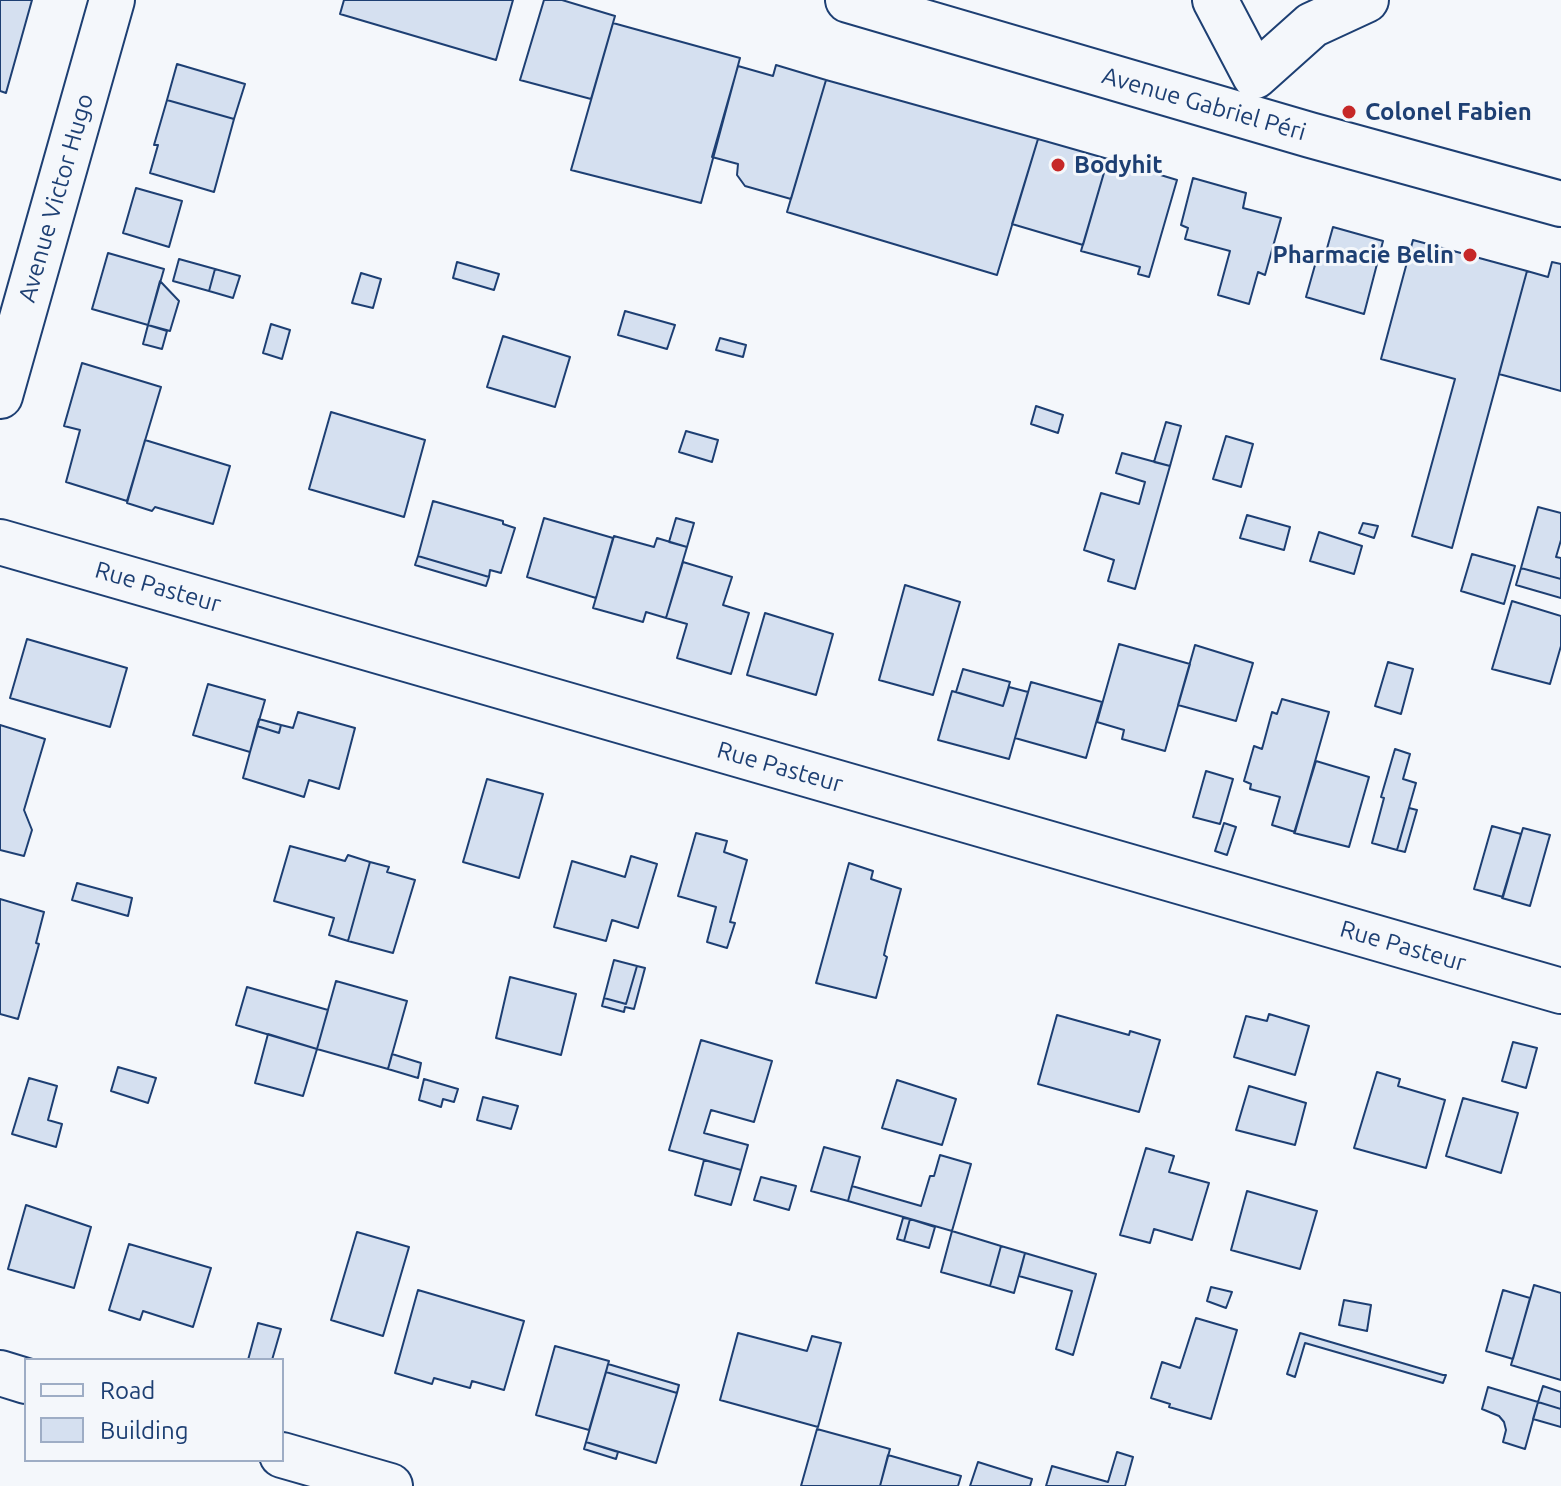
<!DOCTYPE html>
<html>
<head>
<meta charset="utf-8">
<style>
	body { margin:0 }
	#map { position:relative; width:1561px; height:1486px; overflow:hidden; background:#f4f7fb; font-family:Ubuntu,sans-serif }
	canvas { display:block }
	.legend { position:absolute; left:24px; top:1358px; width:260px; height:104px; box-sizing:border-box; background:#f4f7fb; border:2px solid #9eadc5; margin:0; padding:10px 14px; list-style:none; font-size:24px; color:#1d3f73 }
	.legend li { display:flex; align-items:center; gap:16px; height:40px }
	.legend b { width:40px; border:2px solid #9eadc5 }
</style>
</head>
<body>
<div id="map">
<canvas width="1561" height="1486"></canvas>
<ul class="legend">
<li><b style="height:10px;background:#f4f7fb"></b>Road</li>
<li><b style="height:22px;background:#d5e0f0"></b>Building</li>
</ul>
</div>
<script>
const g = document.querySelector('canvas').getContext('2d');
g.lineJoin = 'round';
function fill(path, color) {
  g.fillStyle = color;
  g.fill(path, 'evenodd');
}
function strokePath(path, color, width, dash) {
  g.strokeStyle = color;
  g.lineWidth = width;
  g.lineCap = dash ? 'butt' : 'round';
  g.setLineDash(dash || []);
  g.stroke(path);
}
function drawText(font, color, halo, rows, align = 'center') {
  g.font = font + ' Ubuntu,sans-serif';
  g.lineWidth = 6;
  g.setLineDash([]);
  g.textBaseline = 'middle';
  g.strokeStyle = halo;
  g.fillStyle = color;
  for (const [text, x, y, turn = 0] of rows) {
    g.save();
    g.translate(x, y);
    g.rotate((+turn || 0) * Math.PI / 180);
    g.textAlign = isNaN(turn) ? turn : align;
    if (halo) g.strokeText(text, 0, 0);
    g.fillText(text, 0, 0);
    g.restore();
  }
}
const building = new Path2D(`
	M 0,0 L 32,0 L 6,93 L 0,91 Z
	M 344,0 L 513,0 L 496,60 L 340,14 Z
	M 544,0 L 562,0 L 615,16 L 591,99 L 520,80 Z
	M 613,23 L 740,58 L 701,203 L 571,170 Z
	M 177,64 L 245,84 L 234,119 L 167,100 Z
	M 776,65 L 826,80 L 791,199 L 745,186 L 737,175 L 738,164 L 712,157 L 738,66 L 773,76 Z
	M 826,80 L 1038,139 L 997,275 L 787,212 Z
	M 167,100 L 234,119 L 214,192 L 150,173 L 158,145 L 154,145 Z
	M 1038,139 L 1108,159 L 1083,245 L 1012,224 Z
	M 1108,159 L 1177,180 L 1149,277 L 1138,274 L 1140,267 L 1081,251 Z
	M 1193,178 L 1246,193 L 1243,208 L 1281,218 L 1265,275 L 1258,272 L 1249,304 L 1218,295 L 1230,251 L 1185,239 L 1188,228 L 1181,225 Z
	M 136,188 L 182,201 L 169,247 L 123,233 Z
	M 1333,227 L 1383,241 L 1364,314 L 1306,297 L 1319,251 L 1326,252 Z
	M 1413,240 L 1527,271 L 1452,548 L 1412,536 L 1455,379 L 1381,359 Z
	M 108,253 L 164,269 L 148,325 L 92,309 Z
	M 179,259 L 215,269 L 209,291 L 173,281 Z
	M 457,262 L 499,274 L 494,290 L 453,278 Z
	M 1552,262 L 1561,264 L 1561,391 L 1499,374 L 1527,271 L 1548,277 Z
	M 215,269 L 240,276 L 233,298 L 209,291 Z
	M 361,273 L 381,279 L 373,308 L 352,303 Z
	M 160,281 L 179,301 L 170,331 L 148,325 Z
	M 625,311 L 675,325 L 667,349 L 618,335 Z
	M 271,324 L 290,330 L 282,359 L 263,353 Z
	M 148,325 L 167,331 L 162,349 L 143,344 Z
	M 503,336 L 570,357 L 555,407 L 487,387 Z
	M 720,338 L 746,345 L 743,357 L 716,350 Z
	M 82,363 L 161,387 L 127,501 L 66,482 L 80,430 L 64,426 Z
	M 1036,406 L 1063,415 L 1058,433 L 1031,424 Z
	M 331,412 L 425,440 L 404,517 L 309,489 Z
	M 1166,422 L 1181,426 L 1170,466 L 1154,462 Z
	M 686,431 L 718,440 L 712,462 L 679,452 Z
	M 1226,436 L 1253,444 L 1241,487 L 1213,479 Z
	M 145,440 L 230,466 L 213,524 L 155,507 L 152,511 L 127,503 Z
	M 1122,453 L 1170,466 L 1135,589 L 1108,581 L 1114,560 L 1084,550 L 1101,493 L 1139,504 L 1145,482 L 1116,473 Z
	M 433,501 L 503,521 L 503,524 L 515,528 L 501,573 L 490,570 L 489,577 L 418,556 Z
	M 1538,507 L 1561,513 L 1561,540 L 1556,557 L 1561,558 L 1561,579 L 1521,568 Z
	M 1247,515 L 1290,527 L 1284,550 L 1240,538 Z
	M 544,518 L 613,538 L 596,598 L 527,577 Z
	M 676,518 L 694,523 L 687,547 L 669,542 Z
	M 1363,523 L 1378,526 L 1374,538 L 1359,533 Z
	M 1319,532 L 1362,546 L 1354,574 L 1310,561 Z
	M 614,536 L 654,547 L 657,538 L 687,547 L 666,618 L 646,612 L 643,622 L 593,608 Z
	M 1472,554 L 1515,566 L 1504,604 L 1461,591 Z
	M 418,556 L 489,577 L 486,586 L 415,565 Z
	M 683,562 L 732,577 L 723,605 L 749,613 L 731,674 L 677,658 L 687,624 L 666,618 Z
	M 1521,568 L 1561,579 L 1561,598 L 1516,585 Z
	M 905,585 L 960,602 L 933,695 L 879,680 Z
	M 1512,601 L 1561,616 L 1561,646 L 1550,684 L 1492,669 Z
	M 765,613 L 833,634 L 816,695 L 747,675 Z
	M 27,639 L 127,668 L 110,727 L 10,698 Z
	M 1119,644 L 1190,664 L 1165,751 L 1122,739 L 1124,730 L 1097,722 Z
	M 1195,645 L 1253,663 L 1236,721 L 1178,705 Z
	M 1388,662 L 1413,669 L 1401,714 L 1375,706 Z
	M 963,669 L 1010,682 L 1003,706 L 956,692 Z
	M 1031,682 L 1102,702 L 1086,758 L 1015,738 Z
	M 208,684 L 265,700 L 250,752 L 193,735 Z
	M 1009,687 L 1028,692 L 1009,759 L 938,740 L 952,691 L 1003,706 Z
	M 1282,699 L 1329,712 L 1295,832 L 1272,825 L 1280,797 L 1250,789 L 1251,784 L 1244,781 L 1254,746 L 1262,749 L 1272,712 L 1277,714 Z
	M 298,712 L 355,728 L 339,789 L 309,780 L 304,797 L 243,778 L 257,726 L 279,733 L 281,725 L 293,728 Z
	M 259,719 L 281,725 L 279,733 L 257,726 Z
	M 0,725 L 45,739 L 24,810 L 32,830 L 24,856 L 0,850 Z
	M 1395,749 L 1410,754 L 1403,779 L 1416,783 L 1397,850 L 1372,843 L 1384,798 L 1381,797 Z
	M 1316,761 L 1369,777 L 1349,847 L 1294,833 Z
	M 1206,771 L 1233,779 L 1220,824 L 1193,817 Z
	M 487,779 L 543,794 L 519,878 L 463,862 Z
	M 1409,808 L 1417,810 L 1405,852 L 1397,850 Z
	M 1224,823 L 1236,827 L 1227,855 L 1215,851 Z
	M 1492,826 L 1521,834 L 1503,897 L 1474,889 Z
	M 1523,828 L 1550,835 L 1530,906 L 1502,898 Z
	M 696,833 L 727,841 L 724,852 L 747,860 L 730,922 L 735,923 L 727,948 L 707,942 L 716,907 L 678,896 Z
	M 290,846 L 345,861 L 348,855 L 370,862 L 348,941 L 329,935 L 334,918 L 274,901 Z
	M 631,856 L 657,864 L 638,928 L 612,920 L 606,941 L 554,927 L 572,861 L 625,877 Z
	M 370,862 L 389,867 L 387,872 L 415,880 L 393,953 L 348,941 Z
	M 849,863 L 873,871 L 871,879 L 901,889 L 886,946 L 884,955 L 887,957 L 876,998 L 816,983 Z
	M 77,883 L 132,898 L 128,916 L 72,900 Z
	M 0,899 L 44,912 L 36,943 L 39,944 L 18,1019 L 0,1014 Z
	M 614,960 L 637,966 L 626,1004 L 604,998 Z
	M 637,966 L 645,968 L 634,1009 L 625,1007 L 624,1012 L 602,1006 L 604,998 L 626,1004 Z
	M 510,977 L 576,994 L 561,1055 L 496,1038 Z
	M 336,981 L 407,1001 L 388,1069 L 317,1049 Z
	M 247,987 L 328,1010 L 317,1049 L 236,1025 Z
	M 1269,1014 L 1309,1026 L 1295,1075 L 1234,1057 L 1246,1016 L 1267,1021 Z
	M 1057,1015 L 1129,1035 L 1130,1031 L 1160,1040 L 1139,1112 L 1038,1084 Z
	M 268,1034 L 317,1049 L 303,1096 L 255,1083 Z
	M 701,1040 L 772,1061 L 754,1122 L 711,1110 L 704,1133 L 748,1145 L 741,1170 L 669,1150 Z
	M 1513,1042 L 1537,1048 L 1526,1088 L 1502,1081 Z
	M 392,1054 L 421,1063 L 418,1078 L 388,1069 Z
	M 118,1067 L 156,1078 L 148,1103 L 111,1091 Z
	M 1377,1072 L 1400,1079 L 1398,1086 L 1445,1100 L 1426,1168 L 1354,1148 Z
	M 29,1078 L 57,1086 L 48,1120 L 62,1124 L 56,1147 L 12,1134 Z
	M 424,1079 L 458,1089 L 454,1102 L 443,1099 L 441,1107 L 419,1100 Z
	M 897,1080 L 956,1099 L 942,1145 L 882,1128 Z
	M 1249,1086 L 1306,1103 L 1295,1145 L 1236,1130 Z
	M 483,1097 L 518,1106 L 511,1129 L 477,1120 Z
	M 1463,1098 L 1518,1113 L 1501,1173 L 1446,1156 Z
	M 824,1147 L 860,1157 L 848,1201 L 811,1191 Z
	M 1146,1148 L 1174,1156 L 1169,1172 L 1209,1183 L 1192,1240 L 1154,1229 L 1150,1243 L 1120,1235 Z
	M 940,1155 L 971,1164 L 952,1231 L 848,1201 L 852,1186 L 921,1206 L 930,1176 L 934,1176 Z
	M 704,1160 L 741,1170 L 731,1205 L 695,1195 Z
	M 761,1177 L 796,1186 L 789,1210 L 754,1200 Z
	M 1247,1191 L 1317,1211 L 1300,1269 L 1231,1250 Z
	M 26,1205 L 91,1227 L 74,1288 L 8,1269 Z
	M 903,1218 L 910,1219 L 904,1241 L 897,1239 Z
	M 910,1219 L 935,1227 L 929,1248 L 904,1241 Z
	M 952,1231 L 1001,1246 L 990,1286 L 941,1272 Z
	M 357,1232 L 409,1247 L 383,1336 L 331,1320 Z
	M 129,1244 L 211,1268 L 193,1327 L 143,1311 L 140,1320 L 109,1310 Z
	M 1001,1246 L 1025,1253 L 1014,1293 L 990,1286 Z
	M 1025,1253 L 1096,1274 L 1073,1355 L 1056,1349 L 1072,1291 L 1019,1276 Z
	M 1534,1285 L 1561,1293 L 1561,1380 L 1511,1365 Z
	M 1211,1287 L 1232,1292 L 1226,1308 L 1207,1301 Z
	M 418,1290 L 524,1321 L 504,1390 L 472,1381 L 470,1388 L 434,1378 L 432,1384 L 395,1373 Z
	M 1503,1290 L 1530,1298 L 1513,1359 L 1486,1351 Z
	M 1344,1300 L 1371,1305 L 1367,1331 L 1339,1325 Z
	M 1196,1318 L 1237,1330 L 1211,1419 L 1169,1407 L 1170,1404 L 1151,1398 L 1162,1362 L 1180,1368 Z
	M 258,1323 L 281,1329 L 272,1360 L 248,1360 Z
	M 738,1333 L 807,1351 L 812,1336 L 841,1343 L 818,1427 L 720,1400 Z
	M 1300,1333 L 1443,1375 L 1446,1375 L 1443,1383 L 1305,1343 L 1295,1377 L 1287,1374 Z
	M 555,1346 L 609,1361 L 589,1430 L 536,1415 Z
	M 608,1364 L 679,1385 L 677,1393 L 606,1372 Z
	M 606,1372 L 677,1393 L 656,1463 L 586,1442 Z
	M 1543,1386 L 1561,1392 L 1561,1409 L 1538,1402 Z
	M 1488,1387 L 1538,1402 L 1525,1449 L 1503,1442 L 1506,1430 L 1504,1422 L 1499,1416 L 1482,1409 Z
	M 1538,1402 L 1561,1409 L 1561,1427 L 1533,1419 Z
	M 817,1429 L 890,1449 L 880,1486 L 801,1486 Z
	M 586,1442 L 618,1452 L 616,1459 L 584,1449 Z
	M 1117,1452 L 1133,1457 L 1125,1486 L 1046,1486 L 1052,1466 L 1108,1482 Z
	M 888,1455 L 961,1476 L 958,1486 L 880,1486 Z
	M 978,1462 L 1032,1479 L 1030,1486 L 970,1486 Z`);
const minor = new Path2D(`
	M 1215,0 L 1255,76
	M 1255,76 L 1312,25 L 1366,0
	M 0,396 L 112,0
	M 0,542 L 1561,991
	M 0,1373 L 26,1381
	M 282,1455 L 390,1486`);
const tertiary = new Path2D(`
	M 848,0 L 1310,135 L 1561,204`);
const markers = [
	[1349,112,8,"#c62828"],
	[1058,165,8,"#c62828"],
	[1470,255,8,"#c62828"]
];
const streetNames = [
	["Avenue Gabriel Péri",1204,104,16],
	["Avenue Victor Hugo",56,198,-74],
	["Rue Pasteur",158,587,16],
	["Rue Pasteur",780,767,16],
	["Rue Pasteur",1403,946,16]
];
const poiNames = [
	["Colonel Fabien",1365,112],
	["Bodyhit",1074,165],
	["Pharmacie Belin",1454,255,"right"]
];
fill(building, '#d5e0f0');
strokePath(building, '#1d3f73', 2);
strokePath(minor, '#1d3f73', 48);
strokePath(tertiary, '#1d3f73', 48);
strokePath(minor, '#f4f7fb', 44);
strokePath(tertiary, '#f4f7fb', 44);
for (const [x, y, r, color] of markers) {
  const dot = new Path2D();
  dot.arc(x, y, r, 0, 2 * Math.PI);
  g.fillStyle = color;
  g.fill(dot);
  strokePath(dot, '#f4f7fb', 3);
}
drawText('24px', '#1d3f73', '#f4f7fb', streetNames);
drawText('bold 24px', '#1d3f73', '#f4f7fb', poiNames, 'left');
</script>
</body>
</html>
